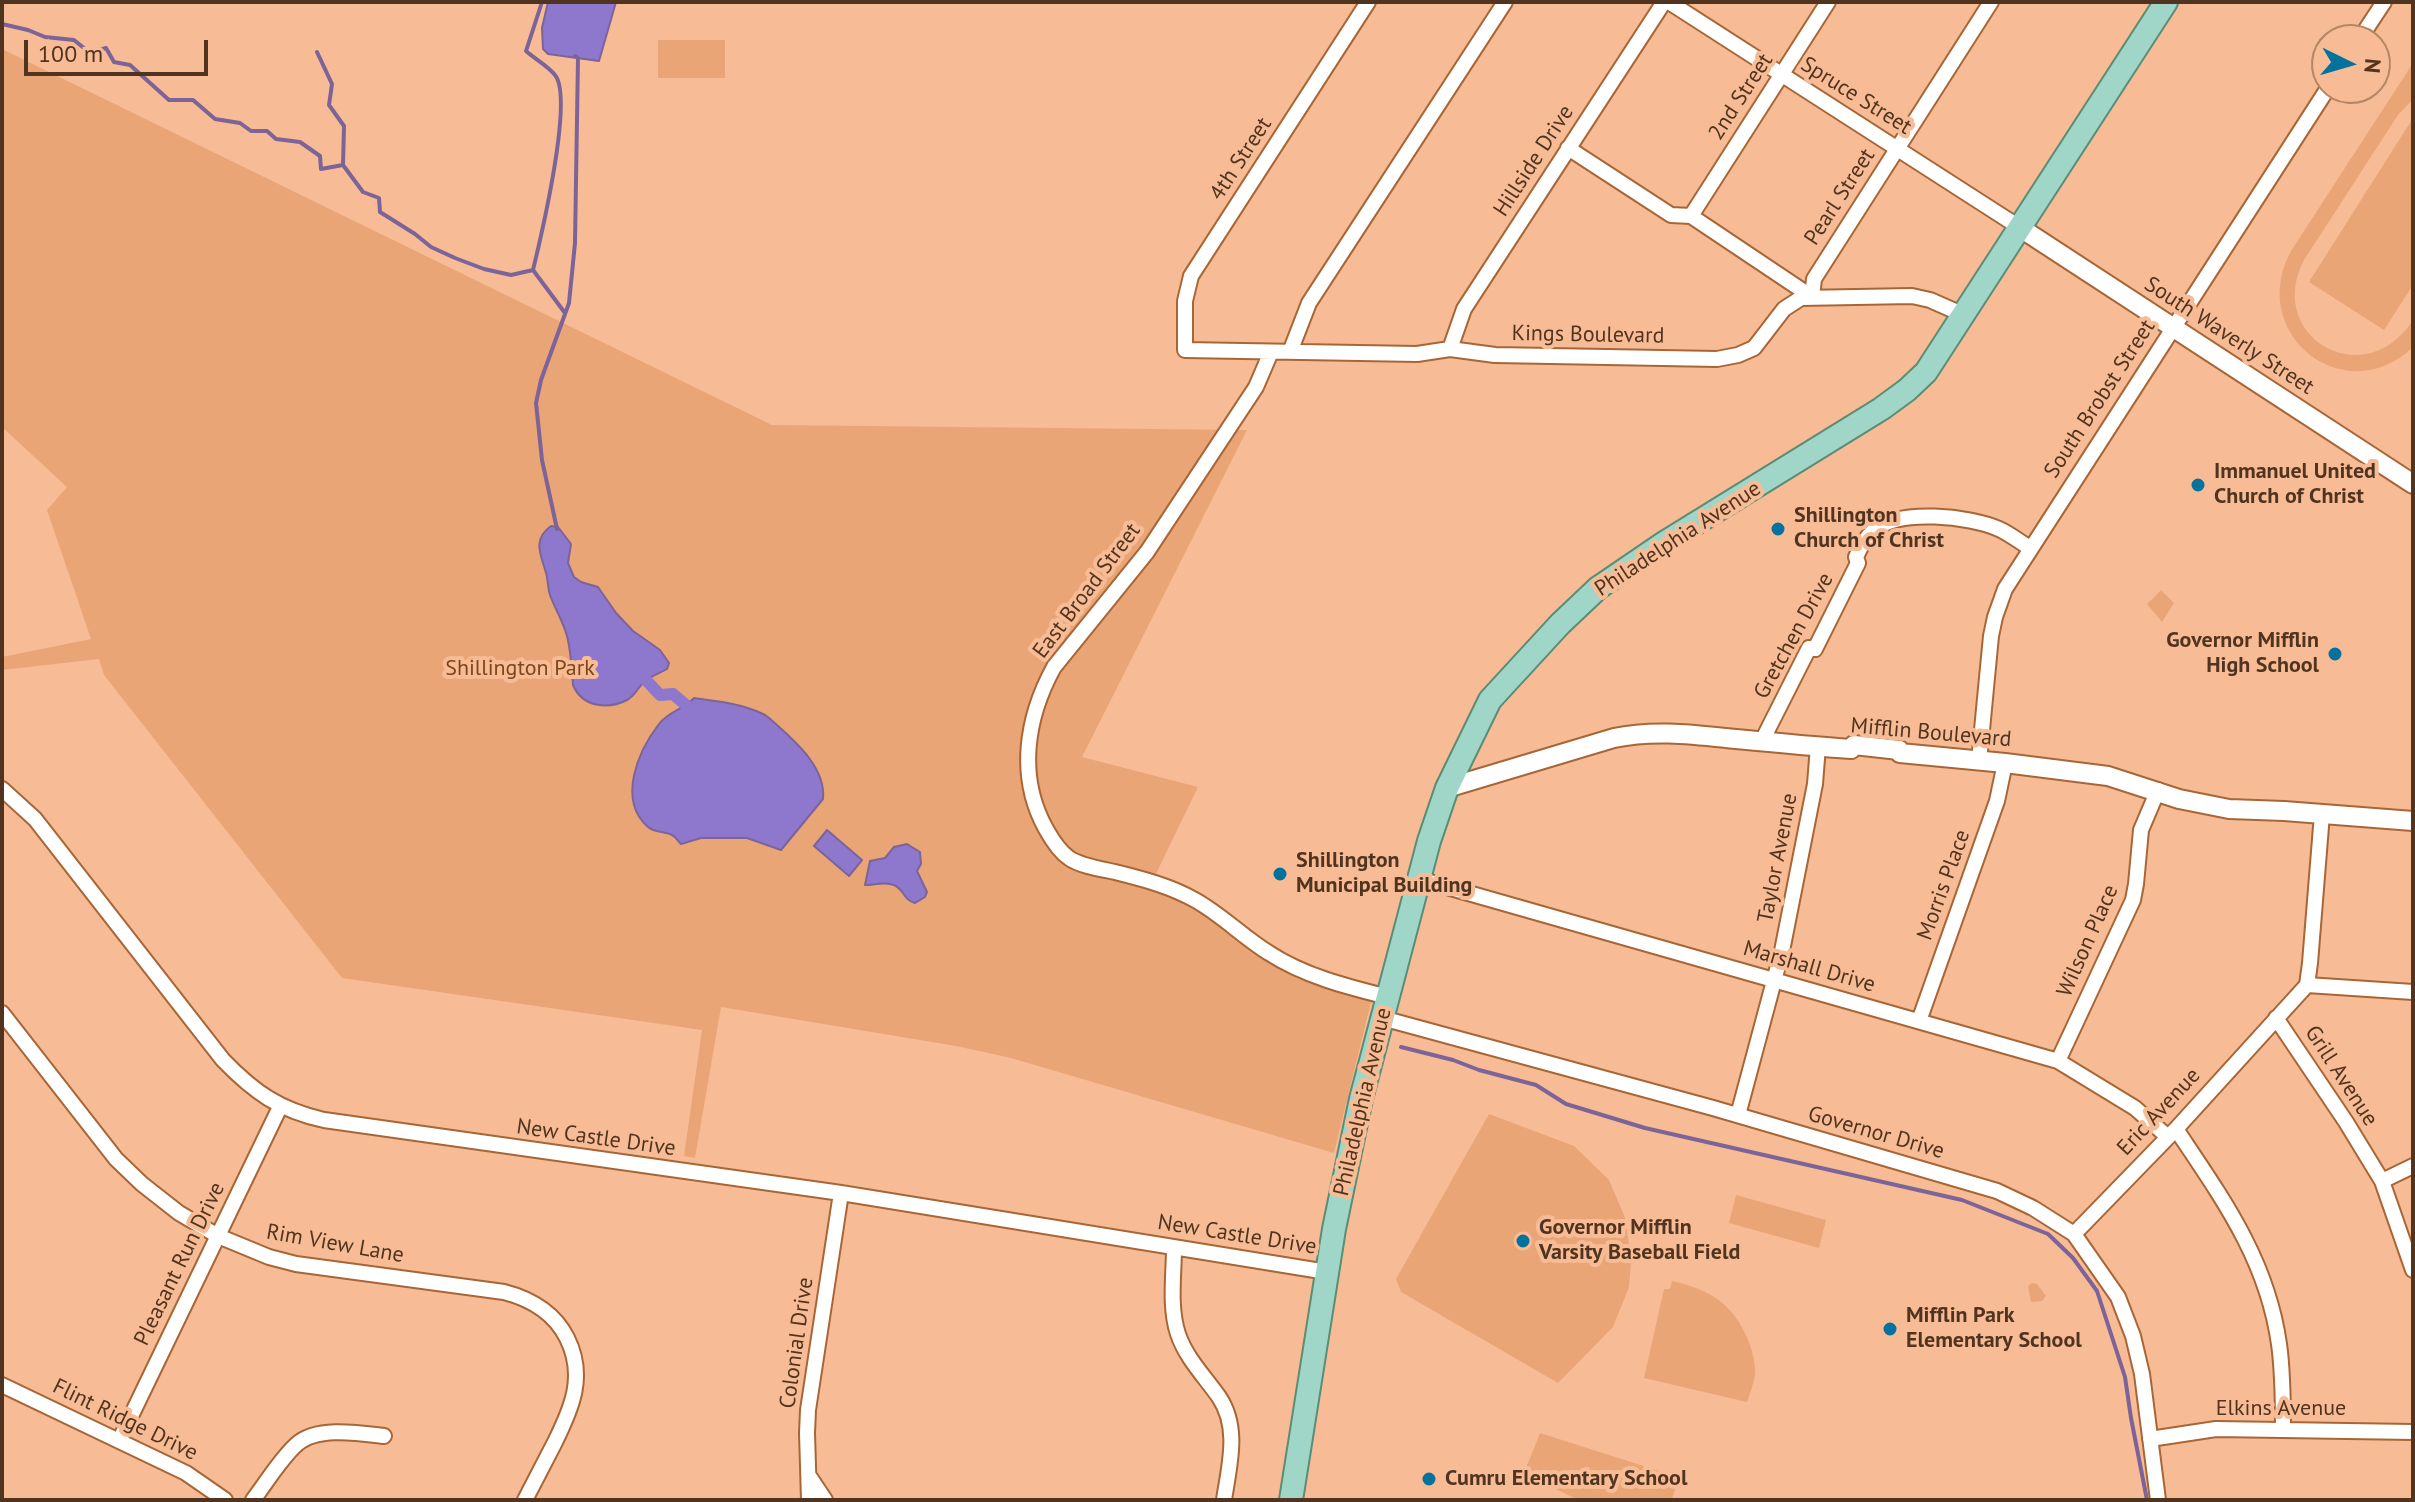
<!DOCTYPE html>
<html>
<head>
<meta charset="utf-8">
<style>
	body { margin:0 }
	#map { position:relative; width:2415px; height:1502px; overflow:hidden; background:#f7bc95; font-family:"PT Sans",sans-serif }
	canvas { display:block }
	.frame { position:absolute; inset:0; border:4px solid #51341f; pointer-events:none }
	.north { position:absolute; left:2311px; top:24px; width:80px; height:80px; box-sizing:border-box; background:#f7bc95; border:2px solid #b58666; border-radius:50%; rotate:95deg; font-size:22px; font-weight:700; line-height:32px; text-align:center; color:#51341f }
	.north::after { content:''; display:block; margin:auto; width:28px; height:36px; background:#05719d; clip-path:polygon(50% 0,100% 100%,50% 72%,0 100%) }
	.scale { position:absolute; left:24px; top:40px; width:184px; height:36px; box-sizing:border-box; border:4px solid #51341f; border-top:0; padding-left:10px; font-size:24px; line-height:28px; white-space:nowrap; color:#51341f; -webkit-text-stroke:6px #f7bc95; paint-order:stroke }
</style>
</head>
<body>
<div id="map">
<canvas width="2415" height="1502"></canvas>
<div class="frame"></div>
<div class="north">N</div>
<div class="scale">100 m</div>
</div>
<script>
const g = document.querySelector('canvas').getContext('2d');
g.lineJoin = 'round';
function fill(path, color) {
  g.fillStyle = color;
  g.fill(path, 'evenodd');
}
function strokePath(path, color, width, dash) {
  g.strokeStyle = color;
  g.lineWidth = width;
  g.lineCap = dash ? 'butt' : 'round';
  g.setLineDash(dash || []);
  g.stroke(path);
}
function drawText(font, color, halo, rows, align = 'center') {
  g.font = font + ' "PT Sans",sans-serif';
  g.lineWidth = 8;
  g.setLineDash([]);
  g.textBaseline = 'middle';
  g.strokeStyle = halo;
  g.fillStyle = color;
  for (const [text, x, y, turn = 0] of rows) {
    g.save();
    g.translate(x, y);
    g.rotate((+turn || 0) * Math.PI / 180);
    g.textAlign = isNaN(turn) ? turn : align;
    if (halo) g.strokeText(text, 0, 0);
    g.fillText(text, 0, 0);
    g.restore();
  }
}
const green = new Path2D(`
	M 658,40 L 725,40 L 725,78 L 658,78 Z
	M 2,49 L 772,425 L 1247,430 L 1082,757 L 1198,787 L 1152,882 L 1182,895 L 1260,947 L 1373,994 L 1334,1153 L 1011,1058 L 956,1046 L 721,1007 L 695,1158 L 684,1156 L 702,1030 L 342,978 L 104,675 L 99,659 L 2,670 L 2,657 L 91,639 L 47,510 L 67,487 L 2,427 Z
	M 2413,63 L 2413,99 L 2398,115 L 2304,260 C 2264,337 2365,395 2413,320 L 2413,347 C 2345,412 2246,334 2291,251 Z
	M 2413,118 L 2413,285 L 2384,330 L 2309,282 Z
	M 2161,590 L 2174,603 L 2162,622 L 2147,604 Z
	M 1489,1114 L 1574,1146 L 1609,1180 L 1626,1220 L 1631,1262 L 1629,1287 L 1613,1327 L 1558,1383 L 1401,1292 L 1396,1279 Z
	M 1736,1195 L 1826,1220 L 1819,1248 L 1729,1223 Z
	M 1672,1281 C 1710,1290 1733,1303 1748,1340 C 1752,1349 1755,1361 1755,1371 C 1755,1381 1750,1393 1747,1402 L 1644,1378 L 1664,1289 L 1670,1289 Z
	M 2032,1283 L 2037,1284 L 2046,1296 L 2042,1301 L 2031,1302 L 2028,1286 Z
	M 1540,1433 L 1678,1477 L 1672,1500 L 1578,1500 L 1524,1473 Z`);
const water = new Path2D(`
	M 548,2 L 616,2 L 599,61 L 548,54 L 543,49 L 542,28 Z
	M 551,526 L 558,527 L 571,544 L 568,563 L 574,577 L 581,582 L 598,587 L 616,613 L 633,631 L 660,650 L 669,663 L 667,669 C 660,673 651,676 645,681 C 638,687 635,696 627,700 C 608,710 582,707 573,685 C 572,669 571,652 567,636 C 563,621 555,609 550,595 C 548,589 548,583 547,577 C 543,558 530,541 551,526 Z
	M 694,698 C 717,701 743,704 763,714 C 768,716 773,722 778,726 C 798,744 826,769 823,799 L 781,850 L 747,838 L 701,838 L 681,844 C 678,841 676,837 672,835 C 664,831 655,833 648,827 C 617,800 638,751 659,724 C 668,712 684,709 694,698 Z
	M 827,830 L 862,860 L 849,876 L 814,846 Z
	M 907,844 L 920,852 L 921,864 L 917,871 L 927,892 L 925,897 L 915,903 C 903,900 904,889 894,885 C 886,881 874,885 865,885 L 870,861 L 885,858 L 894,847 Z`);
const stream = new Path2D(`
	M 542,2 L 526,51 C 535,59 548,66 555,75 C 574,98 541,237 533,270 L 565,313
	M 2,24 L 28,30 L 45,37 L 74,40 L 90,53 L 106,48 L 114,62 L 130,65 L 169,100 L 193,100 L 215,119 L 240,123 L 251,131 L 267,131 L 276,139 L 300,142 L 320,156 L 321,169 L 343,165
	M 317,52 L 332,84 L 329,105 L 344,126 L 343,165 L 363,192 L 379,198 L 380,212 L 415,234 L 431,247 L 455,258 L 484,269 L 511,275 L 533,270
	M 557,529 L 542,460 L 536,403 L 541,380 L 569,303 L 575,243 L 578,58 L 575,56
	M 1401,1047 L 1453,1060 L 1479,1070 L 1536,1085 L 1566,1104 L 1645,1128 L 1962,1200 L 2048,1234 L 2073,1258 L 2097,1291 L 2125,1377 L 2131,1418 L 2147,1500`);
const canal = new Path2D(`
	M 646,680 L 660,695 L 673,694 L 687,706`);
const minor = new Path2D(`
	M 1368,2 L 1191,276 L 1185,301 L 1185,350 L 1417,354 L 1450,349 L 1495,355 L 1717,359 L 1738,355 L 1754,348 L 1784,309 L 1801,298 L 1912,296 L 1930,300 L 1964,315
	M 1669,2 L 2019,227
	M 2359,40 L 2384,2
	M 1568,148 L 1671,215 L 1691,216 L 1812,297
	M 1691,216 L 1828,2
	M 1812,297 L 1814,279 L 1991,2
	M 1450,349 L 1464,309 L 1664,2
	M 1271,352 L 1256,387 L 1147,552 L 1054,667 C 1026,718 1017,777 1046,829 C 1051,838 1060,852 1069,858 C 1080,866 1101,869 1115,872 C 1143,879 1170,886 1195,900 C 1222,915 1243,937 1269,953 C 1304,976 1348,987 1388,997
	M 1290,352 L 1309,303 L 1505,2
	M 1762,741 L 1809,648 L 1815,649 L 1858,563 L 1856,557 C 1860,548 1866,537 1873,531 C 1898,508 1970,516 1999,529 C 2010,534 2020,542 2030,548
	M 1979,761 L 1991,636 L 1995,617 L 2005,589 L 2328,88
	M 2,789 L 35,819 L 223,1060 C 254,1092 279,1110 324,1120 L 841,1193 L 1327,1272
	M 1419,879 L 2058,1061 L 2135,1108 L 2168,1137
	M 2307,985 L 2413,992
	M 2,1013 L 116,1159 L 142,1184 L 179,1213 L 218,1236 L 269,1257 L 296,1264 L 504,1292 C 531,1299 554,1312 567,1338 C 586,1376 572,1408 554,1444 C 544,1463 535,1481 525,1500
	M 1382,1018 L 1713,1108 L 1997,1191 L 2033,1208 L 2074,1234 L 2118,1297 L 2133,1336 L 2142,1374 L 2158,1500
	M 2276,1018 L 2346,1122 L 2382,1181 L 2413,1270
	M 1919,1021 L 1997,801 L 2005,763
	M 2058,1061 L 2133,900 L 2136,884 L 2141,830 L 2158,790
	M 1738,1115 L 1782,951 L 1815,784 L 1818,746
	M 2176,1129 C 2222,1198 2267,1259 2279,1344 C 2283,1372 2283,1401 2283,1430
	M 2382,1181 L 2413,1166
	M 2074,1234 L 2176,1129 L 2307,985 L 2310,963 L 2322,814
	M 1174,1247 C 1174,1275 1169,1307 1178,1334 C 1186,1358 1205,1377 1219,1397 C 1240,1428 1229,1466 1224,1500
	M 2,1385 L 186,1473 L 225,1500
	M 2150,1439 L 2216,1429 L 2413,1432
	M 119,1441 L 280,1107
	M 809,1476 L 825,1500
	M 253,1500 C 266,1483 281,1458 297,1444 C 317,1426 359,1433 384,1436
	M 809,1500 L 807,1433 L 808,1410 L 841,1193`);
const tertiary = new Path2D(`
	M 2019,227 L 2413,484
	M 1447,788 L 1614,738 C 1651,730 1688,734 1726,738 C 1768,742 1809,746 1851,749 L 1854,745 L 1899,750 L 1900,753 L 2005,763 L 2108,776 L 2179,799 L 2229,809 L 2284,811 L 2413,821`);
const primary = new Path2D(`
	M 1291,1500 L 1334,1229 L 1361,1099 L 1429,841 L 1447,788 L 1490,700 L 1560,624 L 1598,588 L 1664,543 L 1881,409 L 1907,390 L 1926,372 L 2166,2`);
const markers = [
	[2198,485,8,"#05719d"],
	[1778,529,8,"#05719d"],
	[2335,654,8,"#05719d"],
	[1280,874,8,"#05719d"],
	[1523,1241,8,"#05719d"],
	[1890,1329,8,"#05719d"],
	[1429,1479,8,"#05719d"]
];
const streetNames = [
	["Spruce Street",1856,96,32],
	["2nd Street",1741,97,-57],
	["4th Street",1241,159,-57],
	["Hillside Drive",1534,161,-57],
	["Pearl Street",1840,197,-57],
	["Kings Boulevard",1588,335,1],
	["South Waverly Street",2229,336,33],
	["South Brobst Street",2100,399,-57],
	["Philadelphia Avenue",1678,539,-33],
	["East Broad Street",1087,591,-53],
	["Gretchen Drive",1794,636,-61],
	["Mifflin Boulevard",1931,733,5],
	["Taylor Avenue",1778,858,-79],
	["Morris Place",1944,885,-70],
	["Wilson Place",2088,941,-66],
	["Marshall Drive",1809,967,16],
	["Grill Avenue",2341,1076,57],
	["Philadelphia Avenue",1363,1102,-77],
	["Eric Avenue",2159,1112,-47],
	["Governor Drive",1876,1133,16],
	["New Castle Drive",596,1138,8],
	["New Castle Drive",1237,1235,9],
	["Rim View Lane",335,1244,10],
	["Pleasant Run Drive",180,1264,-64],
	["Colonial Drive",797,1343,-82],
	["Elkins Avenue",2281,1409],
	["Flint Ridge Drive",125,1420,26]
];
const poiNames = [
	["Immanuel United",2214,472],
	["Church of Christ",2214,497],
	["Shillington",1794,516],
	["Church of Christ",1794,541],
	["Governor Mifflin",2319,641,"right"],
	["High School",2319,666,"right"],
	["Shillington",1296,861],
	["Municipal Building",1296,886],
	["Governor Mifflin",1539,1228],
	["Varsity Baseball Field",1539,1253],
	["Mifflin Park",1906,1316],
	["Elementary School",1906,1341],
	["Cumru Elementary School",1445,1479]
];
const parkNames = [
	["Shillington Park",520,669]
];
fill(green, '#eaa576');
fill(water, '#8e78cd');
strokePath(water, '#7c6499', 2);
strokePath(stream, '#7c6499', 4);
strokePath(canal, '#8e78cd', 12);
strokePath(minor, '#a86636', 18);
strokePath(tertiary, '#a86636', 22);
strokePath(primary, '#5b8c75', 26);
strokePath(minor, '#fff', 14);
strokePath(tertiary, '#fff', 18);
strokePath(primary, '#a0d6c8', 22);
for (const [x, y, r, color] of markers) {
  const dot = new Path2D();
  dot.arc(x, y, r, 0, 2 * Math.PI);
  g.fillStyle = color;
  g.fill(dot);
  strokePath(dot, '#f7bc95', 3);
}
drawText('22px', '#51341f', '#f7bc95', streetNames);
drawText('bold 22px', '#51341f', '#f7bc95', poiNames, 'left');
drawText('22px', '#7d461b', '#f7bc95', parkNames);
</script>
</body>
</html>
